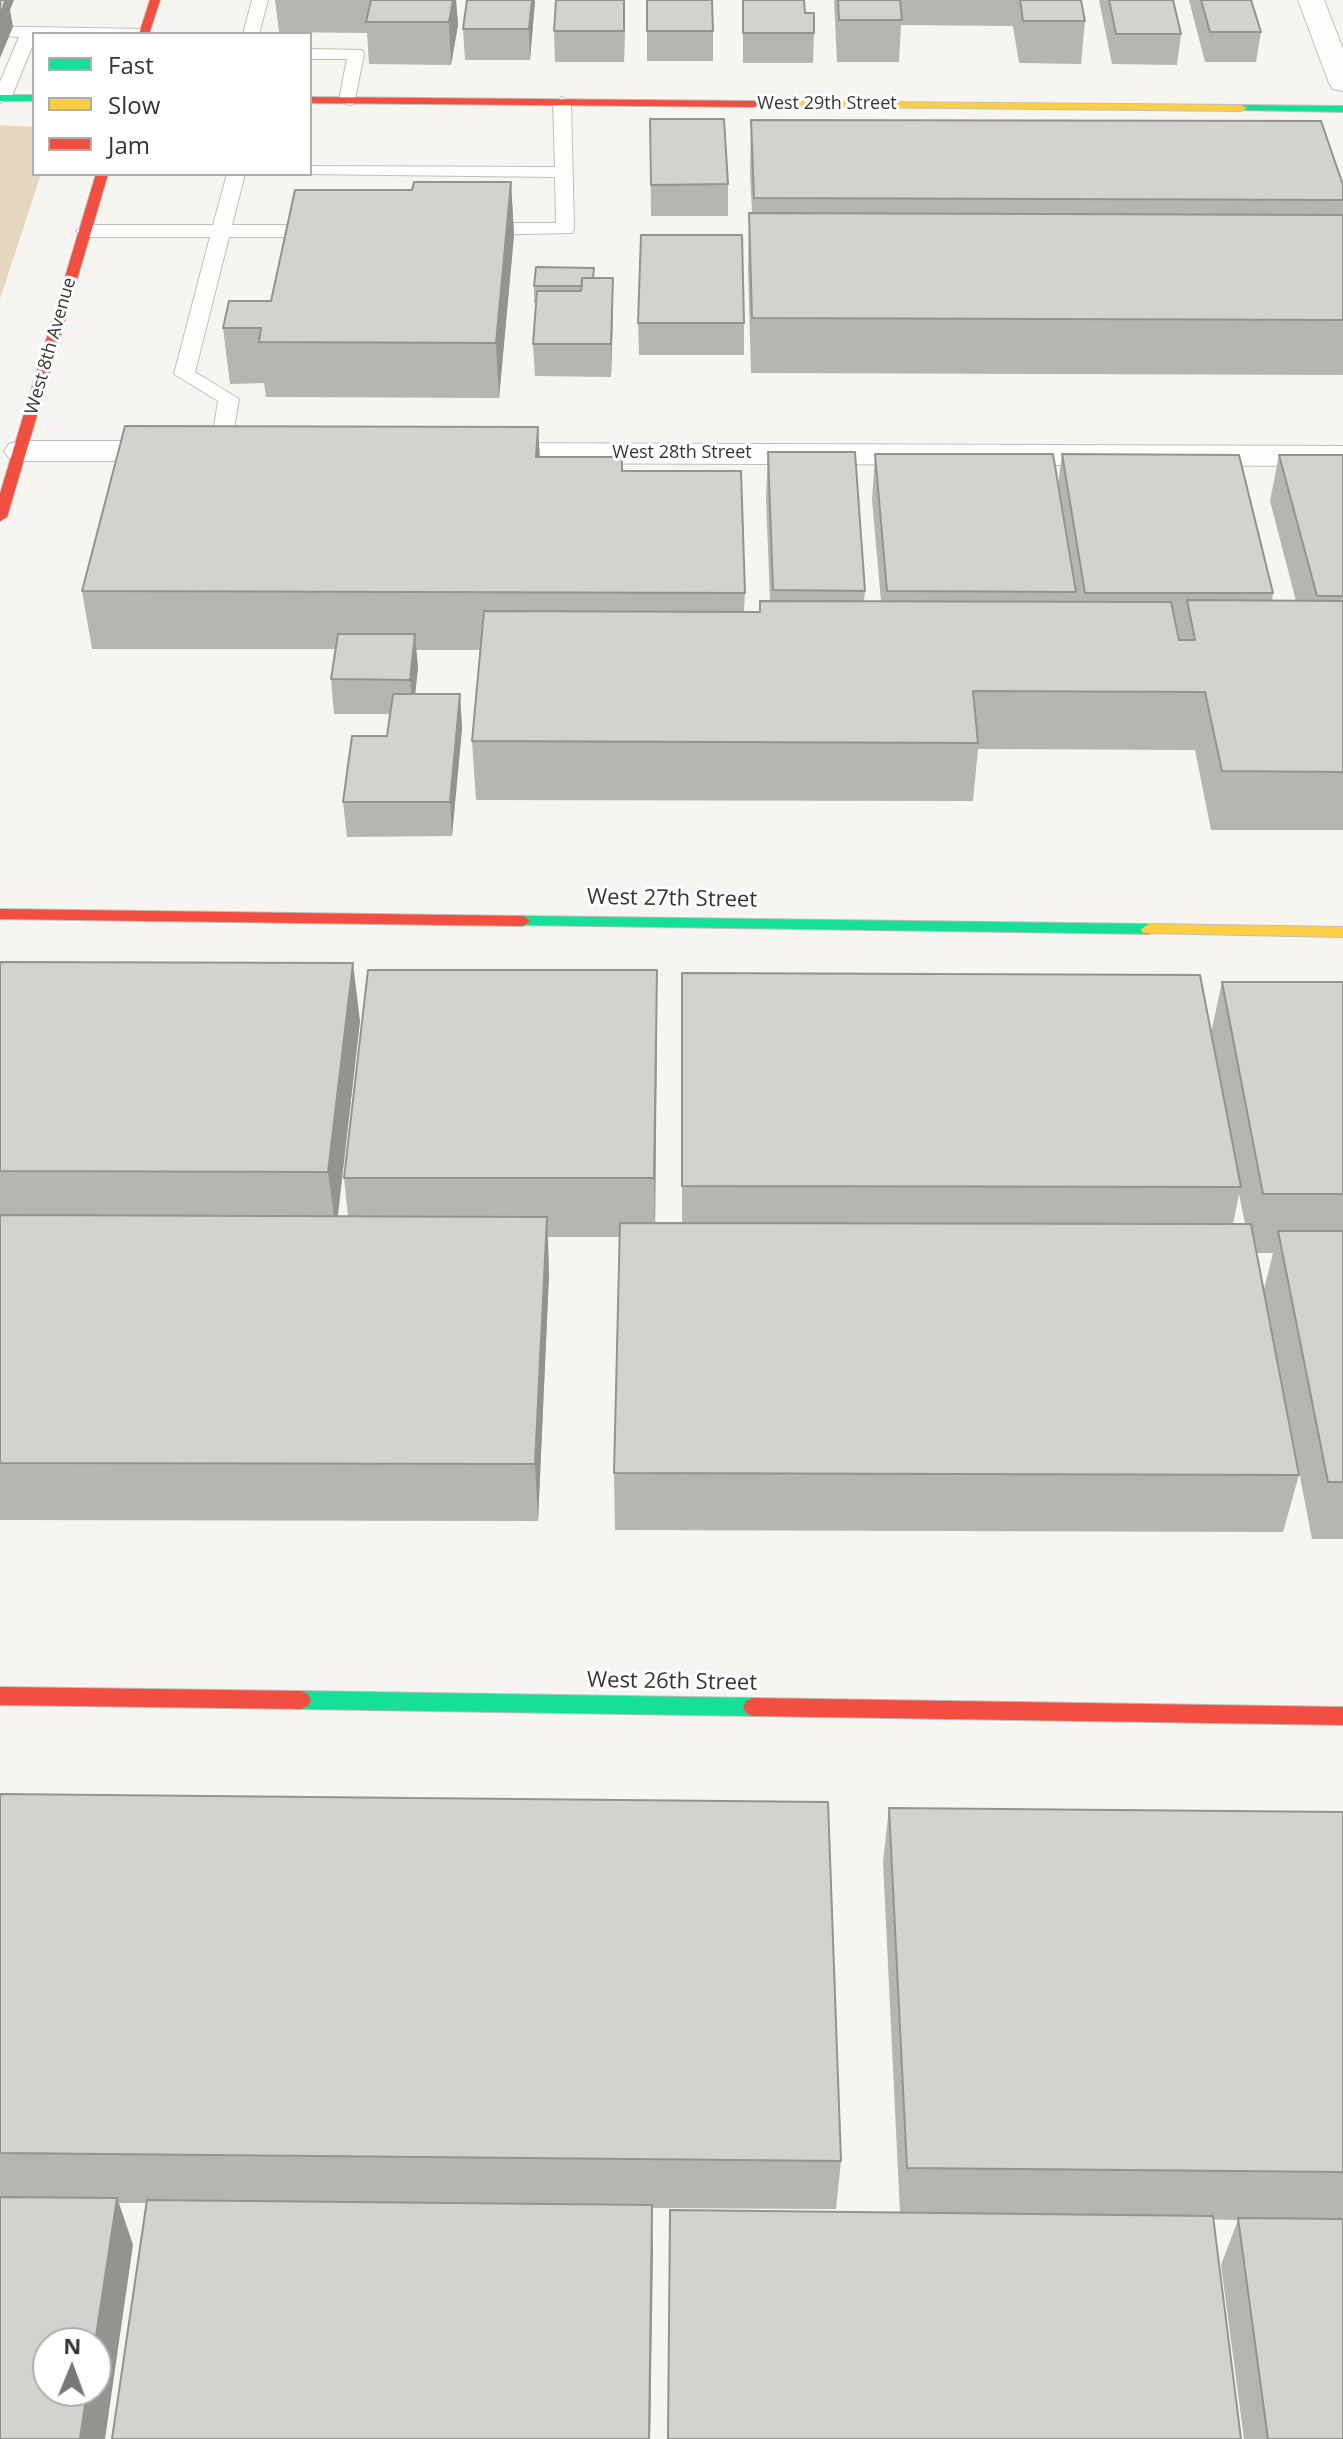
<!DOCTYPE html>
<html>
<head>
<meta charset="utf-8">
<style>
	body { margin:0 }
	#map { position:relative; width:1343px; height:2439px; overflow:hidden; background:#f7f5f0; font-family:"Open Sans",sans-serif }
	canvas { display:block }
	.legend { position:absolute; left:32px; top:32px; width:280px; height:144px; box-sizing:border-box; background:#fff; border:2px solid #aeaeac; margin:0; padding:10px 14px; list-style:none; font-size:24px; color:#353430 }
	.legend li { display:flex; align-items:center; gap:16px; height:40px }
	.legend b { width:40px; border:2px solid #aeaeac }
	.north { position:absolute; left:32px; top:2327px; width:80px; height:80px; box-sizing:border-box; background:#fff; border:2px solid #aeaeac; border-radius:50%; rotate:1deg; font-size:22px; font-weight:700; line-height:32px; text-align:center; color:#353430 }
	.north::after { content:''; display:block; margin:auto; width:28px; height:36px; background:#797873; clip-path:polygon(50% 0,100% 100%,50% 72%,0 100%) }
</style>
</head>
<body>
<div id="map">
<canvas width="1343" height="2439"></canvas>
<ul class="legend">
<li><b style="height:10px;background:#16e098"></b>Fast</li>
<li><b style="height:10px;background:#ffcf43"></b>Slow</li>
<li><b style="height:10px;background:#f24e42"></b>Jam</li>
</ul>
<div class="north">N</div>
</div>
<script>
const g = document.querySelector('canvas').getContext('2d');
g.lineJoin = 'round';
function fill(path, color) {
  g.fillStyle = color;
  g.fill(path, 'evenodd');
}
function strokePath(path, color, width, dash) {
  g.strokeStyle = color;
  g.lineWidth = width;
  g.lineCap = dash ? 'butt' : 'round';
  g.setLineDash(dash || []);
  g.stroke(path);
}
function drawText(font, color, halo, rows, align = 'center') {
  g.font = font + ' "Open Sans",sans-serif';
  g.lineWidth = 6;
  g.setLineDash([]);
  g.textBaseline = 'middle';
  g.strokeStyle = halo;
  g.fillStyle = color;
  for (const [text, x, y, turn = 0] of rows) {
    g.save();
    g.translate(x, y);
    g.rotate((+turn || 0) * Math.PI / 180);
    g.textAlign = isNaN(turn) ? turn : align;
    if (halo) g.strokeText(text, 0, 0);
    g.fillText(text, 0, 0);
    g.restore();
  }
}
const green = new Path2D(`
	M 0,125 L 34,127 L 34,174 L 41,174 L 0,299 Z`);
const lane = new Path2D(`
	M 252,0 L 268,0 L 259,34 L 243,34 Z
	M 30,27 L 144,29 L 152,34 L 34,34 L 34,42 L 11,98 L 0,103 L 0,82 L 19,37 L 6,36 L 4,32 L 12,27 Z
	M 310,49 L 362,50 L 364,54 L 354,104 L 348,105 L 339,100 L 347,59 L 310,59 Z
	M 562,97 L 571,102 L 574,229 L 572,233 L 478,235 L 469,229 L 478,223 L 556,223 L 555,177 L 303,174 L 310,174 L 310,166 L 555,167 L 553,102 Z
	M 227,174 L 245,174 L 232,225 L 324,225 L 333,231 L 324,237 L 229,237 L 195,372 L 239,399 L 230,452 L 220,458 L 210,452 L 218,401 L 174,374 L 210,237 L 85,237 L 76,231 L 85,225 L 213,225 Z`);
const street = new Path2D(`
	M 1298,0 L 1324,0 L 1343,49 L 1343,91 L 1333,89 L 1329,83 Z
	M 20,441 L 177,441 L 188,444 L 193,451 L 188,458 L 177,461 L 20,461 L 9,458 L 4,451 L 9,444 Z
	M 481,443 L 1343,446 L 1343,466 L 481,463 L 469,460 L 465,453 L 469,446 Z`);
const fast = new Path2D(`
	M 0,95 L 34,95 L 34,101 L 0,101 Z
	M 1241,105 L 1343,106 L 1343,112 L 1237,110 L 1237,106 Z
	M 523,916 L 1149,924 L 1157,929 L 1149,934 L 517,925 L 515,921 Z
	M 301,1691 L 753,1698 L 760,1701 L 763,1707 L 760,1713 L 753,1716 L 301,1709 L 294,1706 L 291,1700 L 294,1694 Z`);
const slow = new Path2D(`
	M 754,101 L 1241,105 L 1247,108 L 1241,111 L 750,106 L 748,104 Z
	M 1149,924 L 1343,927 L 1343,937 L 1143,933 L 1141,929 Z`);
const jam = new Path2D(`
	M 150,0 L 160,0 L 149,34 L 139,34 Z
	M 310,97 L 754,101 L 760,104 L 754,107 L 310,103 Z
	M 96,174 L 108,174 L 7,517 L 0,521 L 0,494 Z
	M 0,909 L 523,916 L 531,921 L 523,926 L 0,919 Z
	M 0,1687 L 301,1691 L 308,1694 L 311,1700 L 308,1706 L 301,1709 L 0,1705 Z
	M 753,1698 L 1343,1707 L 1343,1725 L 753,1716 L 746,1713 L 743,1707 L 746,1701 Z`);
const wall = new Path2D(`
	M 275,0 L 456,0 L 458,25 L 451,65 L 369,64 L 367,33 L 279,32 Z
	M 535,0 L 530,60 L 465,60 L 463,29 Z
	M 556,0 L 625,0 L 624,62 L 555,62 L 554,31 Z
	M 647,0 L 713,31 L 713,61 L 647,61 Z
	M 743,0 L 805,13 L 814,33 L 813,63 L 743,63 Z
	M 834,0 L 1081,0 L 1085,21 L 1081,64 L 1019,63 L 1013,26 L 901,25 L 899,62 L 837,62 Z
	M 1099,0 L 1173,0 L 1181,34 L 1177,65 L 1112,64 Z
	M 1189,0 L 1251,0 L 1261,32 L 1256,62 L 1205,62 Z
	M 650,119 L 728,184 L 728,216 L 651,216 Z
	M 751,120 L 1343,185 L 1343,375 L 751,373 L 748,267 L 749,213 L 752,213 L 750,173 Z
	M 511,182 L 514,235 L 499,398 L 266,397 L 264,383 L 230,384 L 223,328 L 271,301 L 412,190 Z
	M 594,268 L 594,278 L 613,278 L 613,310 L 611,377 L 535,376 L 533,344 L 536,303 L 534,303 L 534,286 Z
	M 638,323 L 744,323 L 744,355 L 639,355 Z
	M 538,427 L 540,457 L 622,471 L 745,593 L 744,612 L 760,612 L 770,601 L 766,498 L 768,452 L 865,591 L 864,601 L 881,601 L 872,500 L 875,454 L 1058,485 L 1062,454 L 1273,593 L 1272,601 L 1296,601 L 1270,501 L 1279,455 L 1343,455 L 1343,830 L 1211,830 L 1195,750 L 978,749 L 973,801 L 476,800 L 472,741 L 480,650 L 416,650 L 418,668 L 415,694 L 460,694 L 462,728 L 452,836 L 347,837 L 343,802 L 387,736 L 390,714 L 334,714 L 331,679 L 335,649 L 92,649 L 82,591 Z
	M 0,962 L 360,1021 L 338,1216 L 348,1216 L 344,1178 L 657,970 L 655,1223 L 682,1223 L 682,973 L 1211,1033 L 1222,982 L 1343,982 L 1343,1539 L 1312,1539 L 1264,1289 L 1273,1253 L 1257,1253 L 1299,1475 L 1283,1532 L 615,1530 L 614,1473 L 619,1237 L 548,1237 L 549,1275 L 538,1521 L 0,1520 ZM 1239,1194 L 1245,1224 L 1233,1224 Z
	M 0,1794 L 841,2161 L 836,2209 L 652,2208 L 650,2439 L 112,2439 L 146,2203 L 119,2203 L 133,2245 L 0,2439 Z
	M 889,1808 L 1343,1812 L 1343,2439 L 1244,2439 L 1221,2265 L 1238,2220 L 900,2213 L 883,1862 Z`);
const shadedWall = new Path2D(`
	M 0,0 L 14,0 L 10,10 L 13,27 L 0,58 Z
	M 453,0 L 456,0 L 458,25 L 451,65 L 449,22 Z
	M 532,0 L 535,0 L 535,1 L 530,60 L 529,29 Z
	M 624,0 L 625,0 L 624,62 Z
	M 511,182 L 514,235 L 499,398 L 496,343 Z
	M 613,278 L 613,310 L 611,377 L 611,344 Z
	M 538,427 L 541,483 L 536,457 Z
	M 415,634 L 418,668 L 413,714 L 410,680 Z
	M 460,694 L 462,728 L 452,836 L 450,802 Z
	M 353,963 L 360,1021 L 336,1230 L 328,1172 Z
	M 657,970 L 657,1029 L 655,1237 L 654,1178 Z
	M 547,1217 L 549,1275 L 538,1521 L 535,1464 Z
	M 117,2198 L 133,2245 L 105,2439 L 80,2439 L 87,2391 L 96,2391 L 96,2343 L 95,2343 Z
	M 652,2205 L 653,2253 L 650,2439 L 649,2439 Z`);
const building = new Path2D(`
	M 0,0 L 6,0 L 0,15 Z
	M 371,0 L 453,0 L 449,22 L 366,22 Z
	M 467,0 L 532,0 L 529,29 L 463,29 Z
	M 556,0 L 624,0 L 624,31 L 554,31 Z
	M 647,0 L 712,0 L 713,31 L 647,31 Z
	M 743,0 L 804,0 L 805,13 L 814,13 L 814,33 L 743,33 Z
	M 838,0 L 900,0 L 902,20 L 839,20 Z
	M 1020,0 L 1081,0 L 1085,21 L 1023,21 Z
	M 1109,0 L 1173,0 L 1181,34 L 1116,34 Z
	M 1201,0 L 1251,0 L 1261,32 L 1210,32 Z
	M 650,119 L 724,119 L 728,184 L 651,185 Z
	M 751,120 L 1321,121 L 1343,185 L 1343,200 L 754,198 Z
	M 414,182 L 511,182 L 496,343 L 259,342 L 261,328 L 223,328 L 229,301 L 271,301 L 295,190 L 412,190 Z
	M 749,213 L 1343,215 L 1343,320 L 752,318 Z
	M 641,235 L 742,235 L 744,323 L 638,323 Z
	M 536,267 L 594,268 L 593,278 L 582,278 L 582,286 L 534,286 Z
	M 582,278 L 613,278 L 611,344 L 533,344 L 537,291 L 581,291 Z
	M 125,426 L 538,427 L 536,457 L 622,457 L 622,471 L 741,471 L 745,593 L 82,591 Z
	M 768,452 L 855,452 L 865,591 L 773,590 Z
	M 875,454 L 1053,454 L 1076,592 L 887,591 Z
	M 1062,454 L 1239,455 L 1273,593 L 1085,593 Z
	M 1279,455 L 1343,455 L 1343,596 L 1317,596 Z
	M 1187,600 L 1343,601 L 1343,772 L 1222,771 L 1205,692 L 973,691 L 978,743 L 472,741 L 484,611 L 760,612 L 760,601 L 1171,602 L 1179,640 L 1195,640 Z
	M 338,634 L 415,634 L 410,680 L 331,679 Z
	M 393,694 L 460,694 L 450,802 L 343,802 L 352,736 L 387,736 Z
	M 0,962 L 353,963 L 328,1172 L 0,1171 Z
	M 368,970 L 657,970 L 654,1178 L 344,1178 Z
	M 682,973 L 1200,975 L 1241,1187 L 682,1186 Z
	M 1222,982 L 1343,982 L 1343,1194 L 1263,1194 Z
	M 0,1215 L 547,1217 L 535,1464 L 0,1463 Z
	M 620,1223 L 1251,1224 L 1299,1475 L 614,1473 Z
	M 1278,1231 L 1343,1231 L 1343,1482 L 1328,1482 Z
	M 0,1794 L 828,1802 L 841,2161 L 0,2153 Z
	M 889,1808 L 1343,1812 L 1343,2172 L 907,2168 Z
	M 0,2197 L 117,2198 L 95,2343 L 48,2343 L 48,2391 L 87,2391 L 80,2439 L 0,2439 Z
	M 147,2200 L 652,2205 L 649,2439 L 112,2439 Z
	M 670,2210 L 1213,2216 L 1241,2439 L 668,2439 Z
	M 1238,2218 L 1343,2219 L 1343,2439 L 1268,2439 Z`);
const farStreetnames = [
	["West 29th Street",827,104],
	["West 8th Avenue",51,346,-74],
	["West 28th Street",682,453]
];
const streetNames = [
	["West 27th Street",672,899,1],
	["West 26th Street",672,1682,1]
];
fill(green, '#e4d8c1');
strokePath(lane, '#c1bfbb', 2);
strokePath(street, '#c1bfbb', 2);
strokePath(fast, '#c1bfbb', 2);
strokePath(slow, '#c1bfbb', 2);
strokePath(jam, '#c1bfbb', 2);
fill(lane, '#fefefd');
fill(street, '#fefefd');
fill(fast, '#16e098');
fill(slow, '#ffcf43');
fill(jam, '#f24e42');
fill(wall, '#b6b5b1');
fill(shadedWall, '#949390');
fill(building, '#d4d2ce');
strokePath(building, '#949390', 2);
drawText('18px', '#353430', '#fff', farStreetnames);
drawText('22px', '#353430', '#fff', streetNames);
</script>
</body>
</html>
